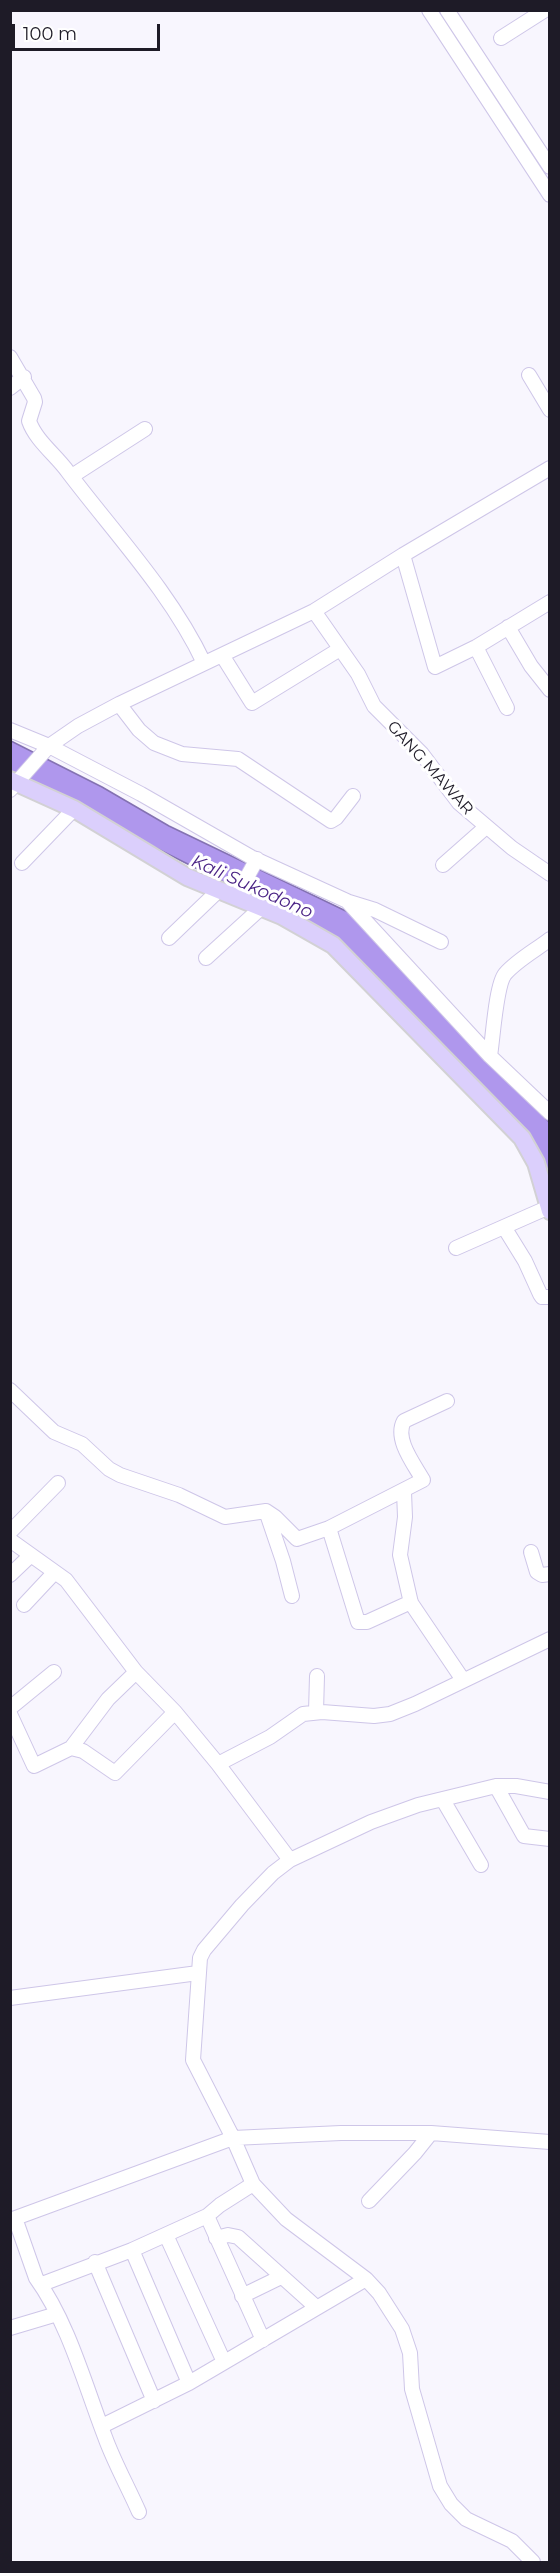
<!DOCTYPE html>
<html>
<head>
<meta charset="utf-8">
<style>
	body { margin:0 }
	#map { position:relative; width:560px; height:2573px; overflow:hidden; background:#f8f6fe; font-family:Montserrat,sans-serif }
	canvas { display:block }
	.frame { position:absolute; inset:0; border:12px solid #1e1b27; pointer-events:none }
	.scale { position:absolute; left:12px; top:24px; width:148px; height:27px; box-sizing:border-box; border:3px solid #1e1b27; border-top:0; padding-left:8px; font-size:18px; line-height:21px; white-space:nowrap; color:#1e1b27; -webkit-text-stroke:4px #fff; paint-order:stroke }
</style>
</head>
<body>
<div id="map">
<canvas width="560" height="2573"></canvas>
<div class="frame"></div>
<div class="scale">100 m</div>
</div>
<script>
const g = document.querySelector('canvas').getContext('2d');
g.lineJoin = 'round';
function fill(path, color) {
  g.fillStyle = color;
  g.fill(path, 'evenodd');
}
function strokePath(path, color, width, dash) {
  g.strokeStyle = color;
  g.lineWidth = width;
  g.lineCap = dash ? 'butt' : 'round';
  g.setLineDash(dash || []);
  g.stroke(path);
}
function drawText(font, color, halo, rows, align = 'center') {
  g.font = font + ' Montserrat,sans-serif';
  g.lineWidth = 6;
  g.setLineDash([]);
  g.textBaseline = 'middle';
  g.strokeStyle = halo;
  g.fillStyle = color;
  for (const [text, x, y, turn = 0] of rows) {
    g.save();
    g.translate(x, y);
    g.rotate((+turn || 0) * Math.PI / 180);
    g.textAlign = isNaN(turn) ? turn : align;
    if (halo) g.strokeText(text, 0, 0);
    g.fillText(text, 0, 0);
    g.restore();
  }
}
const water = new Path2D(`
	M 11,741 L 102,787 L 169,826 L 350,913 L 549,1122 L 549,1194 L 542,1171 L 331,940 L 275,908 L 11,775 Z`);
const minor = new Path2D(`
	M 429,10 L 550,195
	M 447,10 L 550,167
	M 501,38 L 545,10
	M 10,357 L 34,398 L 35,402 L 29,421 C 36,441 56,455 68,472 C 115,534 171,593 204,663
	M 529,375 L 550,410
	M 10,388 L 24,377
	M 72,476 L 145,429
	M 403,555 L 435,667 L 476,647 L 550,602
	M 314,611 L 358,674 L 374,706 L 422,754 L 459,803 L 512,848 L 550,874
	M 508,627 L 531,666 L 550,690
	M 476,647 L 507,708
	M 222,655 L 252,703 L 340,649
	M 119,704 L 139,730 L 154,743 L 182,754 L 238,759 L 331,821 L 336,818 L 353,796
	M 10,730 L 49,746 L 141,794 L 251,857 L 347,901 L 490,1056 L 550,1113
	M 10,790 L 49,746 L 78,726 L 119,704 L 314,611 L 403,555 L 550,468
	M 22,863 L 74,809
	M 443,865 L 486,827
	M 236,897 L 257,859
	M 349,902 L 375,910 L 441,942
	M 169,938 L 218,891
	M 206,958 L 262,907
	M 490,1056 C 493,1037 496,985 505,974 C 517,960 536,950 550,939
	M 504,1227 L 525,1261 L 540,1294 L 542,1297 L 550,1297
	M 456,1248 L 549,1207
	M 10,1390 L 54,1432 L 82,1444 L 109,1469 L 120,1475 L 179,1495 L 225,1517 L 266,1511 L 275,1517 L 297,1539 L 329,1528 L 423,1480 C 414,1464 394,1439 404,1421 L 447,1401
	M 404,1492 L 405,1517 L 400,1555 L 411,1603 L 463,1680
	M 266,1511 L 283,1561 L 292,1596
	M 329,1528 L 358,1622 L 367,1622 L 411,1602
	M 10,1532 L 58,1483
	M 10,1540 L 66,1580 L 136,1672 L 175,1712 L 218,1764 L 290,1860
	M 531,1552 L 537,1572 L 542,1575 L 550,1574
	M 10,1575 L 31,1555
	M 24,1605 L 54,1573
	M 10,1708 L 54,1672
	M 316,1712 L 317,1676
	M 10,1714 L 34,1766 L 71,1748 L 108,1699 L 136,1672
	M 71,1748 L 83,1751 L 115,1773 L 175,1712
	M 218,1764 L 270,1737 L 303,1714 L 322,1712 L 374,1716 L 390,1714 L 415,1704 L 550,1639
	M 496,1786 L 524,1836 L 550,1839
	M 443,1800 L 481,1865
	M 10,1998 L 198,1973
	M 369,2201 L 415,2153 L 431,2133
	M 207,2216 L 263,2340
	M 15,2218 L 36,2278 C 68,2322 85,2385 105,2437 C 114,2462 128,2487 139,2512
	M 10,2220 L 233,2138 L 341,2133 L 431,2133 L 550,2142
	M 166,2235 L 224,2362
	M 216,2238 L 228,2235 L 238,2237 L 316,2307
	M 132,2250 L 189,2383
	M 95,2262 L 154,2401
	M 42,2284 L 132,2250 L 207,2216 L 220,2205 L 253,2184
	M 242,2296 L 281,2277
	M 10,2328 L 57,2314
	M 102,2426 L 189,2383 L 366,2279
	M 533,2562 L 512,2541 L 466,2519 L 451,2504 L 440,2486 L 412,2389 L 410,2353 L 402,2329 L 379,2293 L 366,2279 L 286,2219 L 253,2184 L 233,2138 L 193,2060 L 200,1958 L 204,1950 L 242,1905 L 273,1873 L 290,1860 L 371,1822 L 418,1805 L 496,1786 L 516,1786 L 550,1792`);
const major = new Path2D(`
	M 10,780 L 74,809 L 187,877 L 282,916 L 333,945 L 522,1138 L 536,1163 L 550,1211`);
const streetNames = [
	["GANG MAWAR",430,768,48]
];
const waterNames = [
	["Kali Sukodono",252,887,24]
];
fill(water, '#af97ed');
strokePath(water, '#8472b2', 1.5);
strokePath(minor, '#cec6e8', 16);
strokePath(major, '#d2d1d4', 20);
strokePath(minor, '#fff', 14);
strokePath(major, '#dbcffc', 16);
drawText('16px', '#1e1b27', '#fff', streetNames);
drawText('italic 18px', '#4a2385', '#fff', waterNames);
</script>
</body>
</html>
